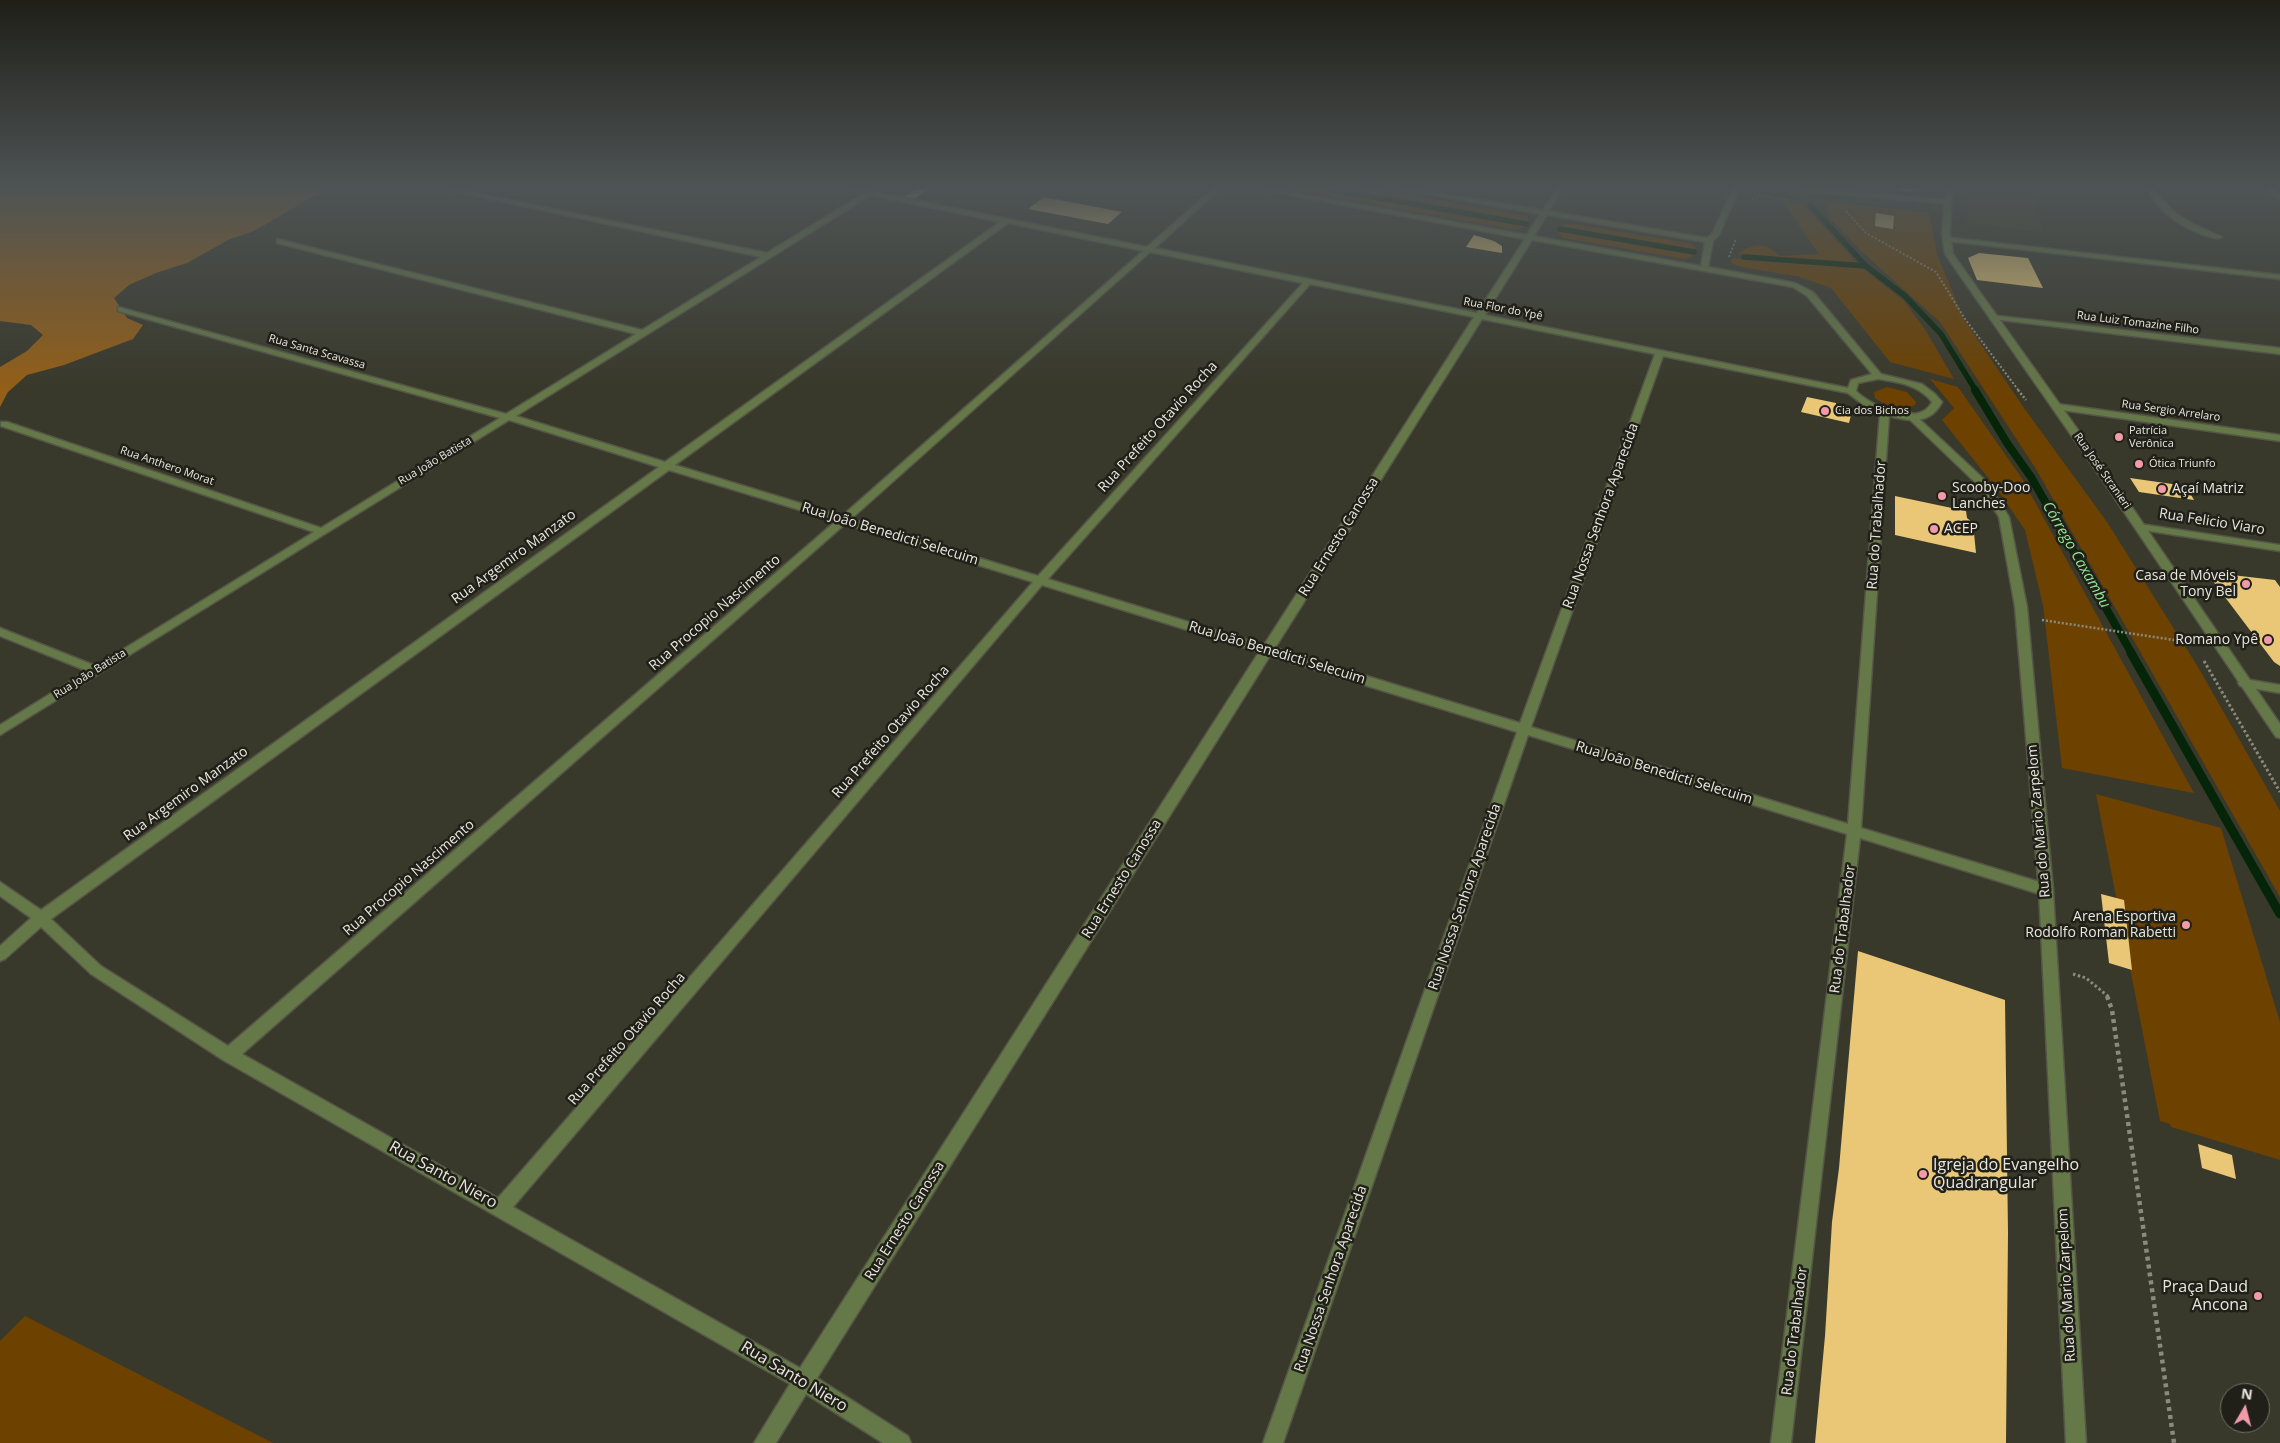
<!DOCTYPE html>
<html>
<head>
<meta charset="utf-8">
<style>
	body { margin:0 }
	#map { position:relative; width:2280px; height:1443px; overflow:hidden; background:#39392b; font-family:"Open Sans",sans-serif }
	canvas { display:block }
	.north { position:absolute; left:2220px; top:1383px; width:50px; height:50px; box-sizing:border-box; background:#202019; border:1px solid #707068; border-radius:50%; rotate:8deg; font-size:14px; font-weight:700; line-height:20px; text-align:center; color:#e7e7de }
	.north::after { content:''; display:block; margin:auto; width:18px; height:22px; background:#f39aa8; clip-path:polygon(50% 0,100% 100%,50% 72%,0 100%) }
</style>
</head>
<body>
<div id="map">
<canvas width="2280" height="1443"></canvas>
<div class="north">N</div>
</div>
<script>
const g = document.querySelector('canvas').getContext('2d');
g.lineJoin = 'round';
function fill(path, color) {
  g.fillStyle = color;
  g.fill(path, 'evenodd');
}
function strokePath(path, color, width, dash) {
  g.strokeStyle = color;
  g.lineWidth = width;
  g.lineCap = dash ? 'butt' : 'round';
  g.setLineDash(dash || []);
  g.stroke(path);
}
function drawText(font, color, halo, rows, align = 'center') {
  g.font = font + ' "Open Sans",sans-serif';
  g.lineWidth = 5;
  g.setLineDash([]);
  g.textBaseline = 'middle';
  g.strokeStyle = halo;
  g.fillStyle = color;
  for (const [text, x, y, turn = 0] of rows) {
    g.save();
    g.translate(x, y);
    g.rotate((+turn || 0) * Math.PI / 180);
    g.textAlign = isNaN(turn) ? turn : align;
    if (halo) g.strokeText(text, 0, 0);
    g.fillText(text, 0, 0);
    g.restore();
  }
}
const built = new Path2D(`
	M 1969,189 L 2032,189 L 2042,232 L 1967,223 Z`);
const green = new Path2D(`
	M 1287,189 L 1375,189 L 1528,216 L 1527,224 L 1517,230 Z
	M 1782,201 L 1803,204 L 1857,263 L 1737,254 C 1756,243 1763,241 1780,256 L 1819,254 Z
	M 1826,202 L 1929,213 L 1937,254 L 1963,318 L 2024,408 L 2107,522 L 2198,667 L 2280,811 L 2280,897 L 2036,469 L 1940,322 L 1860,250 L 1830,218 Z
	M 1572,224 L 1688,243 L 1696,247 L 1692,257 L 1684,259 L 1564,238 L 1558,233 L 1563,225 Z
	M 1733,258 L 1862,268 L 1904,301 L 1926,331 L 1954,379 L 1890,362 L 1831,288 L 1797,276 L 1741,267 L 1733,264 L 1731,261 Z
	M 1930,379 L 1958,387 L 2023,480 L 2194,793 L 2062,768 L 2043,605 L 2025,530 L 1997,489 L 1942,420 L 1954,408 Z
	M 1887,387 L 1907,392 L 1916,402 L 1915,405 C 1902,411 1886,406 1875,398 L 1874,392 Z
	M 2096,794 L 2221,828 L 2280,1022 L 2280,1160 L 2171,1127 L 2170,1124 L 2160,1121 Z
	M 25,1316 L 273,1443 L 0,1443 L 0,1341 Z`);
const forest = new Path2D(`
	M 0,189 L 326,189 L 254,231 L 228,240 L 187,263 L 156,273 L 129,285 L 114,298 L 127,318 L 143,325 L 133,339 L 64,365 L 27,375 L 8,392 L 0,407 L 0,367 L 27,351 L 43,335 L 31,325 L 0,321 Z`);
const streamFar2 = new Path2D(`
	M 1328,189 L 1527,224
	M 1811,206 L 1866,266 L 1905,296 L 1941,334 L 1976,391
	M 1560,229 L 1694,252
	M 1744,257 L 1866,266`);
const streamFar1 = new Path2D(`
	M 1975,390 L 2007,443 L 2031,477 L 2132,654`);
const stream = new Path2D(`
	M 2131,653 L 2280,914`);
const building = new Path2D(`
	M 916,189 L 929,189 L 914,199 L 904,197 Z
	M 1894,189 L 1925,189 L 1906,192 Z
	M 1044,197 L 1122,212 L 1108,224 L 1028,209 Z
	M 1876,213 L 1894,216 L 1893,229 L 1875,226 Z
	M 1474,235 L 1494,241 L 1502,246 L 1502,253 L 1466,247 Z
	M 1979,253 L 2028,258 L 2043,288 L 1977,280 L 1968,258 Z
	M 1807,397 L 1836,403 L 1836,407 L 1848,410 L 1847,414 L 1851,415 L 1849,423 L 1801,412 Z
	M 2130,478 L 2186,486 L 2194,500 L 2139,492 Z
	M 1895,496 L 1966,511 L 1967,518 L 1973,523 L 1976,553 L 1895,535 Z
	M 2206,572 L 2275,580 L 2280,587 L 2280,666 L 2274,662 Z
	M 2101,894 L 2124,900 L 2132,970 L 2109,963 Z
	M 1858,951 L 2005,1000 L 2008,1233 L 2006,1443 L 1815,1443 L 1825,1336 L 1832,1222 L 1839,1168 Z
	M 2198,1144 L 2232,1155 L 2236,1179 L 2202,1168 Z`);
const pathFar3 = new Path2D(`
	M 1752,199 L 1762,196 L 1789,200
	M 1846,211 L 1866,233 L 1936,272 L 1965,319 L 2019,391
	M 1729,257 L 1736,239`);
const pathFar2 = new Path2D(`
	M 2018,390 L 2026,400
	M 2042,620 L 2194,643`);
const pathFar1 = new Path2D(`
	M 2204,661 L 2280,792
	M 2073,974 L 2086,978 L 2109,997`);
const path = new Path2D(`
	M 2107,996 L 2112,1010 L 2174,1443`);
const minor = new Path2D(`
	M 443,189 L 456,189 L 767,253 L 863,194 L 846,189 L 870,191 L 1147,247 L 1213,189 L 1220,189 L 1155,248 L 1477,313 L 1525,239 L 1258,189 L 1273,189 L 1527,235 L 1540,214 L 1397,189 L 1413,189 L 1543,210 L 1557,189 L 1563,189 L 1549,211 L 1707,238 L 1712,234 L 1733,189 L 1739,189 L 1719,235 L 1713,241 L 1708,267 L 1795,283 L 1813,292 L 1881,374 L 1922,384 L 1935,394 L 1942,402 C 1931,424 1911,422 1889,416 L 1861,828 L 2046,884 L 2051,886 L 2053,890 L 2051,894 L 2046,896 L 1860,838 L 1791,1443 L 1771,1443 L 1847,834 L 1528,735 L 1283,1443 L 1263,1443 L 1517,732 L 1270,656 L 817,1378 L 908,1436 L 911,1443 L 883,1443 L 806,1394 L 776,1443 L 754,1443 L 790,1384 L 223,1060 L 91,974 L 41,927 L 5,959 L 0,961 L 0,946 L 31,918 L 0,896 L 0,882 L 41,910 L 659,467 L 509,420 L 0,735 L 0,725 L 87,671 L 0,636 L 0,628 L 96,666 L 314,532 L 1,426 L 1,422 L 7,422 L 321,528 L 500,418 L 118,311 L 118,307 L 506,414 L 636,334 L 277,243 L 277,239 L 642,330 L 761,257 ZM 871,195 L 1000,222 L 665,462 L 516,416 ZM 1547,215 L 1705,242 L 1701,266 L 1534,236 ZM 1008,223 L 1143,251 L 842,516 L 675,465 ZM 1532,240 L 1793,287 L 1807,296 L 1872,374 L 1851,380 L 1848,388 L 1485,315 ZM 1150,252 L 1303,283 L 1038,576 L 851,519 ZM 1310,284 L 1474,317 L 1264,645 L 1048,579 ZM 1482,319 L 1655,354 L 1520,723 L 1275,648 ZM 1663,356 L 1848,393 L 1866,407 L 1880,413 L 1848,824 L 1531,727 ZM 1878,379 C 1898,382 1919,385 1932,402 C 1919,428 1871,406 1856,391 L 1858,383 ZM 669,470 L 836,521 L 228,1046 L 101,966 L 51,919 ZM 845,524 L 1033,582 L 498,1198 L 242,1054 ZM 1042,585 L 1259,652 L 800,1368 L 513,1207 Z
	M 1799,189 L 1826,189 L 1948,200 L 1952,202 L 1948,204 L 1802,191 Z
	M 2146,189 L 2153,189 L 2174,212 L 2193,224 L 2222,237 C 2213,243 2177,223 2169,216 C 2160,209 2152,198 2146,189 Z
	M 2267,189 L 2274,189 L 2280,194 L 2280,200 Z
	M 1944,237 L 2280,275 L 2280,279 L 1947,241 L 1944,241 Z
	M 1990,315 L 2280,348 L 2280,354 L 1993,319 L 1990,319 Z
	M 2058,404 L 2280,435 L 2280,441 L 2055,409 L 2055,405 Z
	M 2140,524 L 2280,545 L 2280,551 L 2136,529 L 2136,525 Z
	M 2244,679 L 2280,685 L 2280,693 L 2240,686 L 2238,683 Z`);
const tertiary = new Path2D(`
	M 1946,189 L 1952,189 L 1950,233 L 1953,254 L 2110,475 L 2280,724 L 2280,738 L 2276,737 L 2101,478 L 1945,254 L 1942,233 Z
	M 1911,413 L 1914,414 L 1987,482 L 2009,517 L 2027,607 L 2053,890 L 2086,1443 L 2066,1443 L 2039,890 L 2015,607 L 1999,517 L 1979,486 L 1908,418 L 1908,414 Z`);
const markers = [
	[1825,411,5,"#f39aa8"],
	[2119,437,5,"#f39aa8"],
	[2139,464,5,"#f39aa8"],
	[2162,489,5,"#f39aa8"],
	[1942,496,5,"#f39aa8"],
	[1934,529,5,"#f39aa8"],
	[2246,584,5,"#f39aa8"],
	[2268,640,5,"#f39aa8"],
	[2186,925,5,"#f39aa8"],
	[1923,1174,5,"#f39aa8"],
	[2258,1296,5,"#f39aa8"]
];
const farStreetnames = [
	["Rua Flor do Ypê",1503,309,11],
	["Rua Luiz Tomazine Filho",2138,323,7],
	["Rua Santa Scavassa",317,352,16],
	["Rua Sergio Arrelaro",2171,411,8],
	["Rua João Batista",435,461,-31],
	["Rua Anthero Morat",167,466,19],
	["Rua José Stranieri",2102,471,55],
	["Rua João Batista",90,674,-32]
];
const farPoinames = [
	["Cia dos Bichos",1835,411],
	["Patrícia",2129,431],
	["Verônica",2129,444],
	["Ótica Triunfo",2149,464]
];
const streetNames = [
	["Rua Prefeito Otavio Rocha",1158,427,-48],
	["Rua Nossa Senhora Aparecida",1601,516,-70],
	["Rua Felicio Viaro",2212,522,9],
	["Rua do Trabalhador",1877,525,-86],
	["Rua João Benedicti Selecuim",890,534,17],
	["Rua Ernesto Canossa",1339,537,-58],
	["Rua Argemiro Manzato",514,557,-36],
	["Rua Procopio Nascimento",715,613,-41],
	["Rua João Benedicti Selecuim",1277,653,17],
	["Rua Prefeito Otavio Rocha",891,732,-49],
	["Rua João Benedicti Selecuim",1664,773,17],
	["Rua Argemiro Manzato",186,794,-36],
	["Rua do Mario Zarpelom",2039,821,-95],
	["Rua Procopio Nascimento",409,878,-41],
	["Rua Ernesto Canossa",1122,879,-58],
	["Rua Nossa Senhora Aparecida",1465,897,-71],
	["Rua do Trabalhador",1843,929,-83],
	["Rua Prefeito Otavio Rocha",627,1039,-49],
	["Rua Ernesto Canossa",905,1221,-58],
	["Rua Nossa Senhora Aparecida",1331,1279,-71],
	["Rua do Mario Zarpelom",2067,1285,-93],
	["Rua do Trabalhador",1795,1331,-83]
];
const poiNames = [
	["Scooby-Doo",1952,488],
	["Lanches",1952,504],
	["Açaí Matriz",2172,489],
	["ACEP",1944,529],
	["Casa de Móveis",2236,576,"right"],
	["Tony Bel",2236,592,"right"],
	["Romano Ypê",2258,640,"right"],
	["Arena Esportiva",2176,917,"right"],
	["Rodolfo Roman Rabetti",2176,933,"right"]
];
const waterNames = [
	["Córrego Caxambu",2076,555,60]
];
const nearPoinames = [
	["Igreja do Evangelho",1933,1165],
	["Quadrangular",1933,1183],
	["Praça Daud",2248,1287,"right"],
	["Ancona",2248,1305,"right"]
];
const nearStreetnames = [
	["Rua Santo Niero",443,1175,29],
	["Rua Santo Niero",794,1377,31]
];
fill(built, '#41412c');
fill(green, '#6d4100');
fill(forest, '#945f17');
strokePath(streamFar2, '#042508', 5.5);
strokePath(streamFar1, '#042508', 8);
strokePath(stream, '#042508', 9);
fill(building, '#e9c776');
strokePath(minor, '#555548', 3);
strokePath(tertiary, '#555548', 3);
strokePath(pathFar3, '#8a8a7e', 2, [2, 2]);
strokePath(pathFar2, '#8a8a7e', 2.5, [2, 2]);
strokePath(pathFar1, '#8a8a7e', 3, [2.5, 2.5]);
strokePath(path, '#8a8a7e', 4.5, [4, 4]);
fill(minor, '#657847');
fill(tertiary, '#657847');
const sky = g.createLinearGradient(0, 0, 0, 391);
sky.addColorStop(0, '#1f1f18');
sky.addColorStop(0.48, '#4e5455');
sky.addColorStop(1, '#4e545500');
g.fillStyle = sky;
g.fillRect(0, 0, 2280, 391);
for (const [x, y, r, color] of markers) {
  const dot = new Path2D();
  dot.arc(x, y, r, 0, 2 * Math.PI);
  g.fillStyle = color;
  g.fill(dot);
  strokePath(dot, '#202019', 2);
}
drawText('11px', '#e7e7de', '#202019', farStreetnames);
drawText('11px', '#e7e7de', '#202019', farPoinames, 'left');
drawText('14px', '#e7e7de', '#202019', streetNames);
drawText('14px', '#e7e7de', '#202019', poiNames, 'left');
drawText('italic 15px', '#92e797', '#202019', waterNames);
drawText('16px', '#e7e7de', '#202019', nearPoinames, 'left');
drawText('16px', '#e7e7de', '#202019', nearStreetnames);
</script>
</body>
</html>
